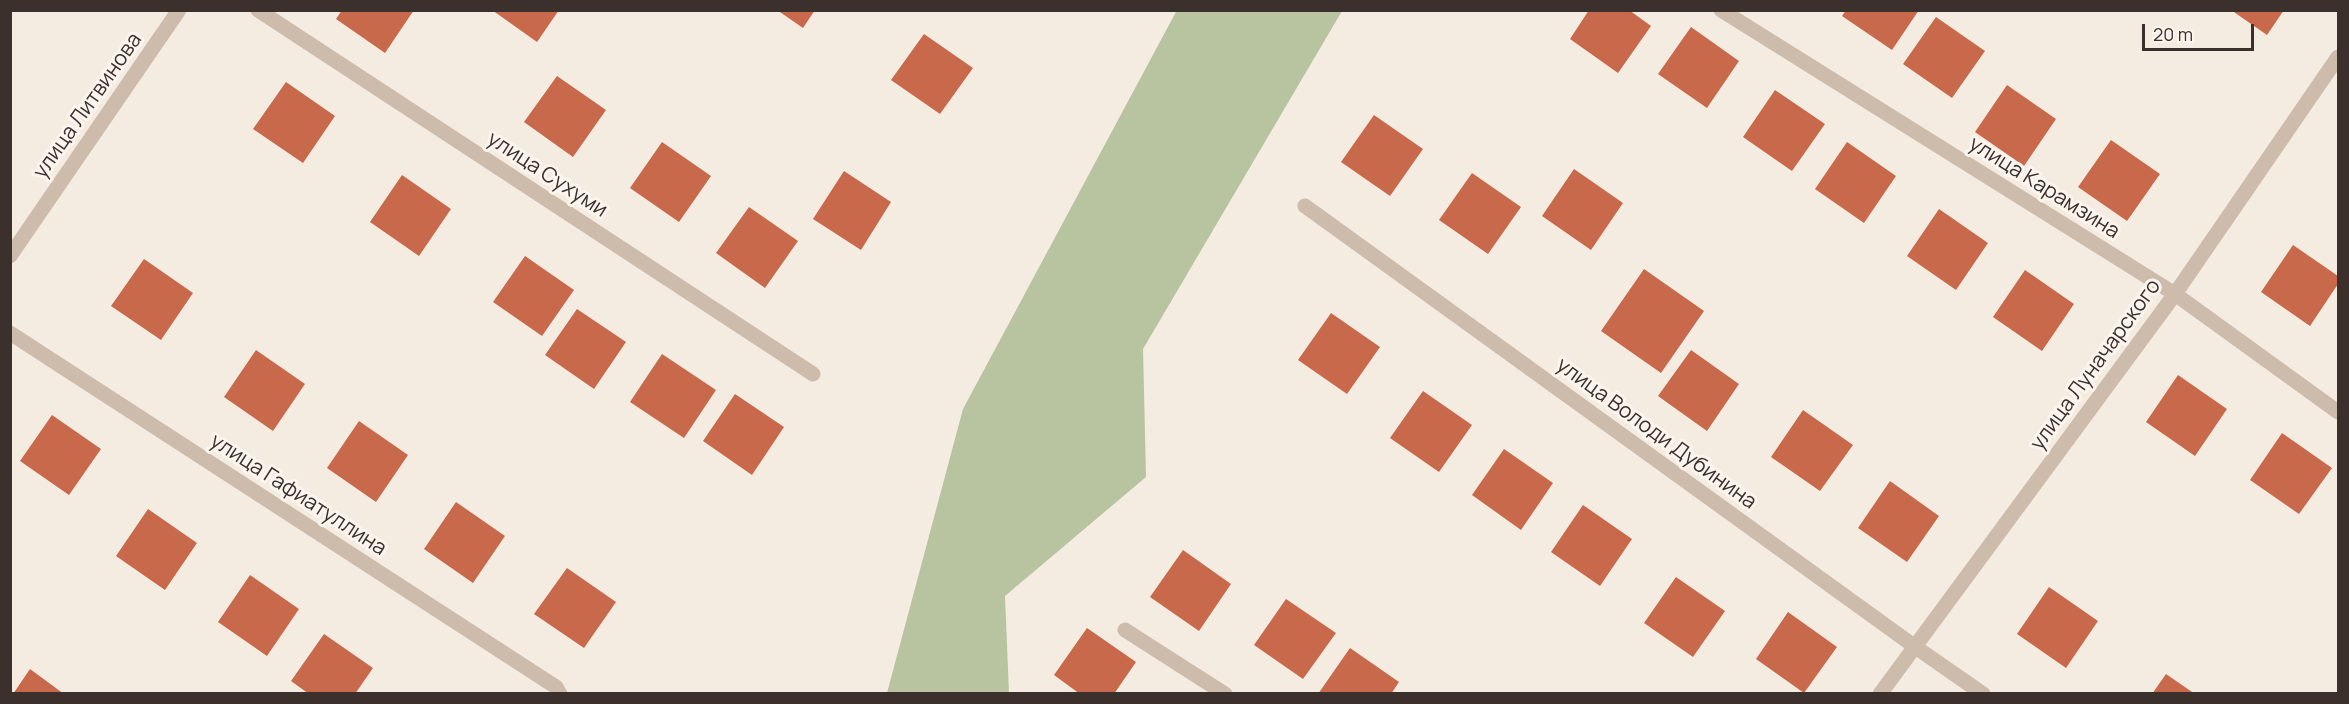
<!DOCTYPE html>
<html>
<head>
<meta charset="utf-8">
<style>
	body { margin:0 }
	#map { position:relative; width:2349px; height:704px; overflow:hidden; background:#f4ebe1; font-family:Manrope,sans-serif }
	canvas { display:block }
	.frame { position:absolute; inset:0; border:12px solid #3b302b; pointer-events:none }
	.scale { position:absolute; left:2142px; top:24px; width:112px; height:27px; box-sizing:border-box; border:3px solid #3b302b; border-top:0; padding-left:8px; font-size:18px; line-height:21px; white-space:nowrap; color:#3b302b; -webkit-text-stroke:4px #fbf5ee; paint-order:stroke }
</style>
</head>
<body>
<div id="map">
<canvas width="2349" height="704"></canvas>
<div class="frame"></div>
<div class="scale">20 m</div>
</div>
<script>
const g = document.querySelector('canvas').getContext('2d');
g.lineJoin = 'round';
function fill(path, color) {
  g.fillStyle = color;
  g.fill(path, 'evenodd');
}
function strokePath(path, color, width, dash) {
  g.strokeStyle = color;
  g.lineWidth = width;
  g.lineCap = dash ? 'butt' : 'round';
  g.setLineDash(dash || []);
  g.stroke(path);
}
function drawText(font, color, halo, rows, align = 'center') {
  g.font = font + ' Manrope,sans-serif';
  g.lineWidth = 6;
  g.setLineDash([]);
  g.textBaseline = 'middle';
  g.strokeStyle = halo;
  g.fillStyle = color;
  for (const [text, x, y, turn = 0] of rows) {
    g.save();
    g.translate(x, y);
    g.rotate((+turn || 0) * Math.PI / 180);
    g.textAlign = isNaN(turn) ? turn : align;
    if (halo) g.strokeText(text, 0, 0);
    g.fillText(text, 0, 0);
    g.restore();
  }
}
const green = new Path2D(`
	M 1177,10 L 1342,11 L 1143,349 L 1146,477 L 1005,596 L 1009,693 L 887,693 L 963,409 Z`);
const building = new Path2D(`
	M 342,10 L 414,10 L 385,53 L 336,19 Z
	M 492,10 L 559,10 L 537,42 Z
	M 777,10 L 815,10 L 803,28 Z
	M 1589,10 L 1629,10 L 1651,26 L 1618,73 L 1570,39 Z
	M 1846,10 L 1919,10 L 1892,50 L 1842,16 Z
	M 2231,10 L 2284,10 L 2267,35 Z
	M 1936,17 L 1985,51 L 1952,98 L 1903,64 Z
	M 1691,27 L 1739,61 L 1707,108 L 1658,74 Z
	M 924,34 L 973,68 L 940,114 L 891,80 Z
	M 557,76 L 606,110 L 573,157 L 524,122 Z
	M 286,82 L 335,116 L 303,163 L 253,129 Z
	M 2007,85 L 2056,119 L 2024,166 L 1975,132 Z
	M 1775,90 L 1825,124 L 1792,171 L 1743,137 Z
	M 1374,115 L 1423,149 L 1390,196 L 1341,162 Z
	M 2111,140 L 2160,174 L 2127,221 L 2078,187 Z
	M 662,142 L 711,176 L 679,222 L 630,188 Z
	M 1847,142 L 1896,176 L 1864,223 L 1815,189 Z
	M 1574,169 L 1623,203 L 1591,250 L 1542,216 Z
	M 844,171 L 891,202 L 861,250 L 813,219 Z
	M 1472,173 L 1521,207 L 1488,254 L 1439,220 Z
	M 402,175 L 451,209 L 419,256 L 370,222 Z
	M 749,207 L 798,241 L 765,288 L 716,253 Z
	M 1939,209 L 1988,243 L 1956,290 L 1907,256 Z
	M 2293,245 L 2338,276 L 2338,284 L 2310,326 L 2261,292 Z
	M 525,256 L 574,290 L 542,336 L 493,302 Z
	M 144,259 L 193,293 L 161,340 L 111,306 Z
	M 1644,269 L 1704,311 L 1661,373 L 1601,331 Z
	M 2025,270 L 2074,304 L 2042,351 L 1993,317 Z
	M 577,309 L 626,342 L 594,389 L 545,355 Z
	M 1331,313 L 1380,347 L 1347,394 L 1298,360 Z
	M 256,350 L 305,384 L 273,431 L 224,397 Z
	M 1691,350 L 1739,384 L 1707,431 L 1658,396 Z
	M 662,354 L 716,390 L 684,438 L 630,402 Z
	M 2178,375 L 2227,409 L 2195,456 L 2146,422 Z
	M 1423,391 L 1472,425 L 1439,472 L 1390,438 Z
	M 735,394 L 784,427 L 752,475 L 703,441 Z
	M 1803,410 L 1853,445 L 1820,491 L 1771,457 Z
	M 52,415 L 101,449 L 69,495 L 20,461 Z
	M 359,421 L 408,455 L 376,502 L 327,468 Z
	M 2282,433 L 2332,468 L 2299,514 L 2250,480 Z
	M 1504,449 L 1553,483 L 1521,530 L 1472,495 Z
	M 1890,481 L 1939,516 L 1907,562 L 1858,528 Z
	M 456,502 L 505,536 L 473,583 L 424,549 Z
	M 1583,505 L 1632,539 L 1600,586 L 1551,552 Z
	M 148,509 L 197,543 L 165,590 L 116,556 Z
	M 1183,550 L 1231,584 L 1199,631 L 1150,597 Z
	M 567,568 L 616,602 L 584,648 L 534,614 Z
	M 250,575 L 299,609 L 267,656 L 218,622 Z
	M 1676,577 L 1725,611 L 1693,657 L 1644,623 Z
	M 2049,587 L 2098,621 L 2066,668 L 2017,634 Z
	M 1286,599 L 1336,633 L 1303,679 L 1254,645 Z
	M 1788,612 L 1837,647 L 1804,693 L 1756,659 Z
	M 1087,628 L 1136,662 L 1114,694 L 1080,694 L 1054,675 Z
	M 324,634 L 373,668 L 355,694 L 309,694 L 291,681 Z
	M 1350,648 L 1399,682 L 1391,694 L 1318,694 Z
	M 30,669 L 64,694 L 13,694 Z
	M 2166,674 L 2195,694 L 2152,694 Z`);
const minor = new Path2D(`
	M 258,10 L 813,374
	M 1721,10 L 2175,294 L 2338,412
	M 1305,206 L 1914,646 L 1983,694
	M 10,256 L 179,10
	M 10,333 L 556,687 L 560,694
	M 1125,630 L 1225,694
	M 1880,694 L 2175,294 L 2338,57`);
const streetNames = [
	["улица Литвинова",88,106,-55],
	["улица Сухуми",547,175,33],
	["улица Карамзина",2044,188,32],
	["улица Луначарского",2096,365,-54],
	["улица Володи Дубинина",1656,434,36],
	["улица Гафиатуллина",298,495,33]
];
fill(green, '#b8c4a0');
fill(building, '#c8694b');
strokePath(minor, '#cdbbac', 15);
drawText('21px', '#3b302b', '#fbf5ee', streetNames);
</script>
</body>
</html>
